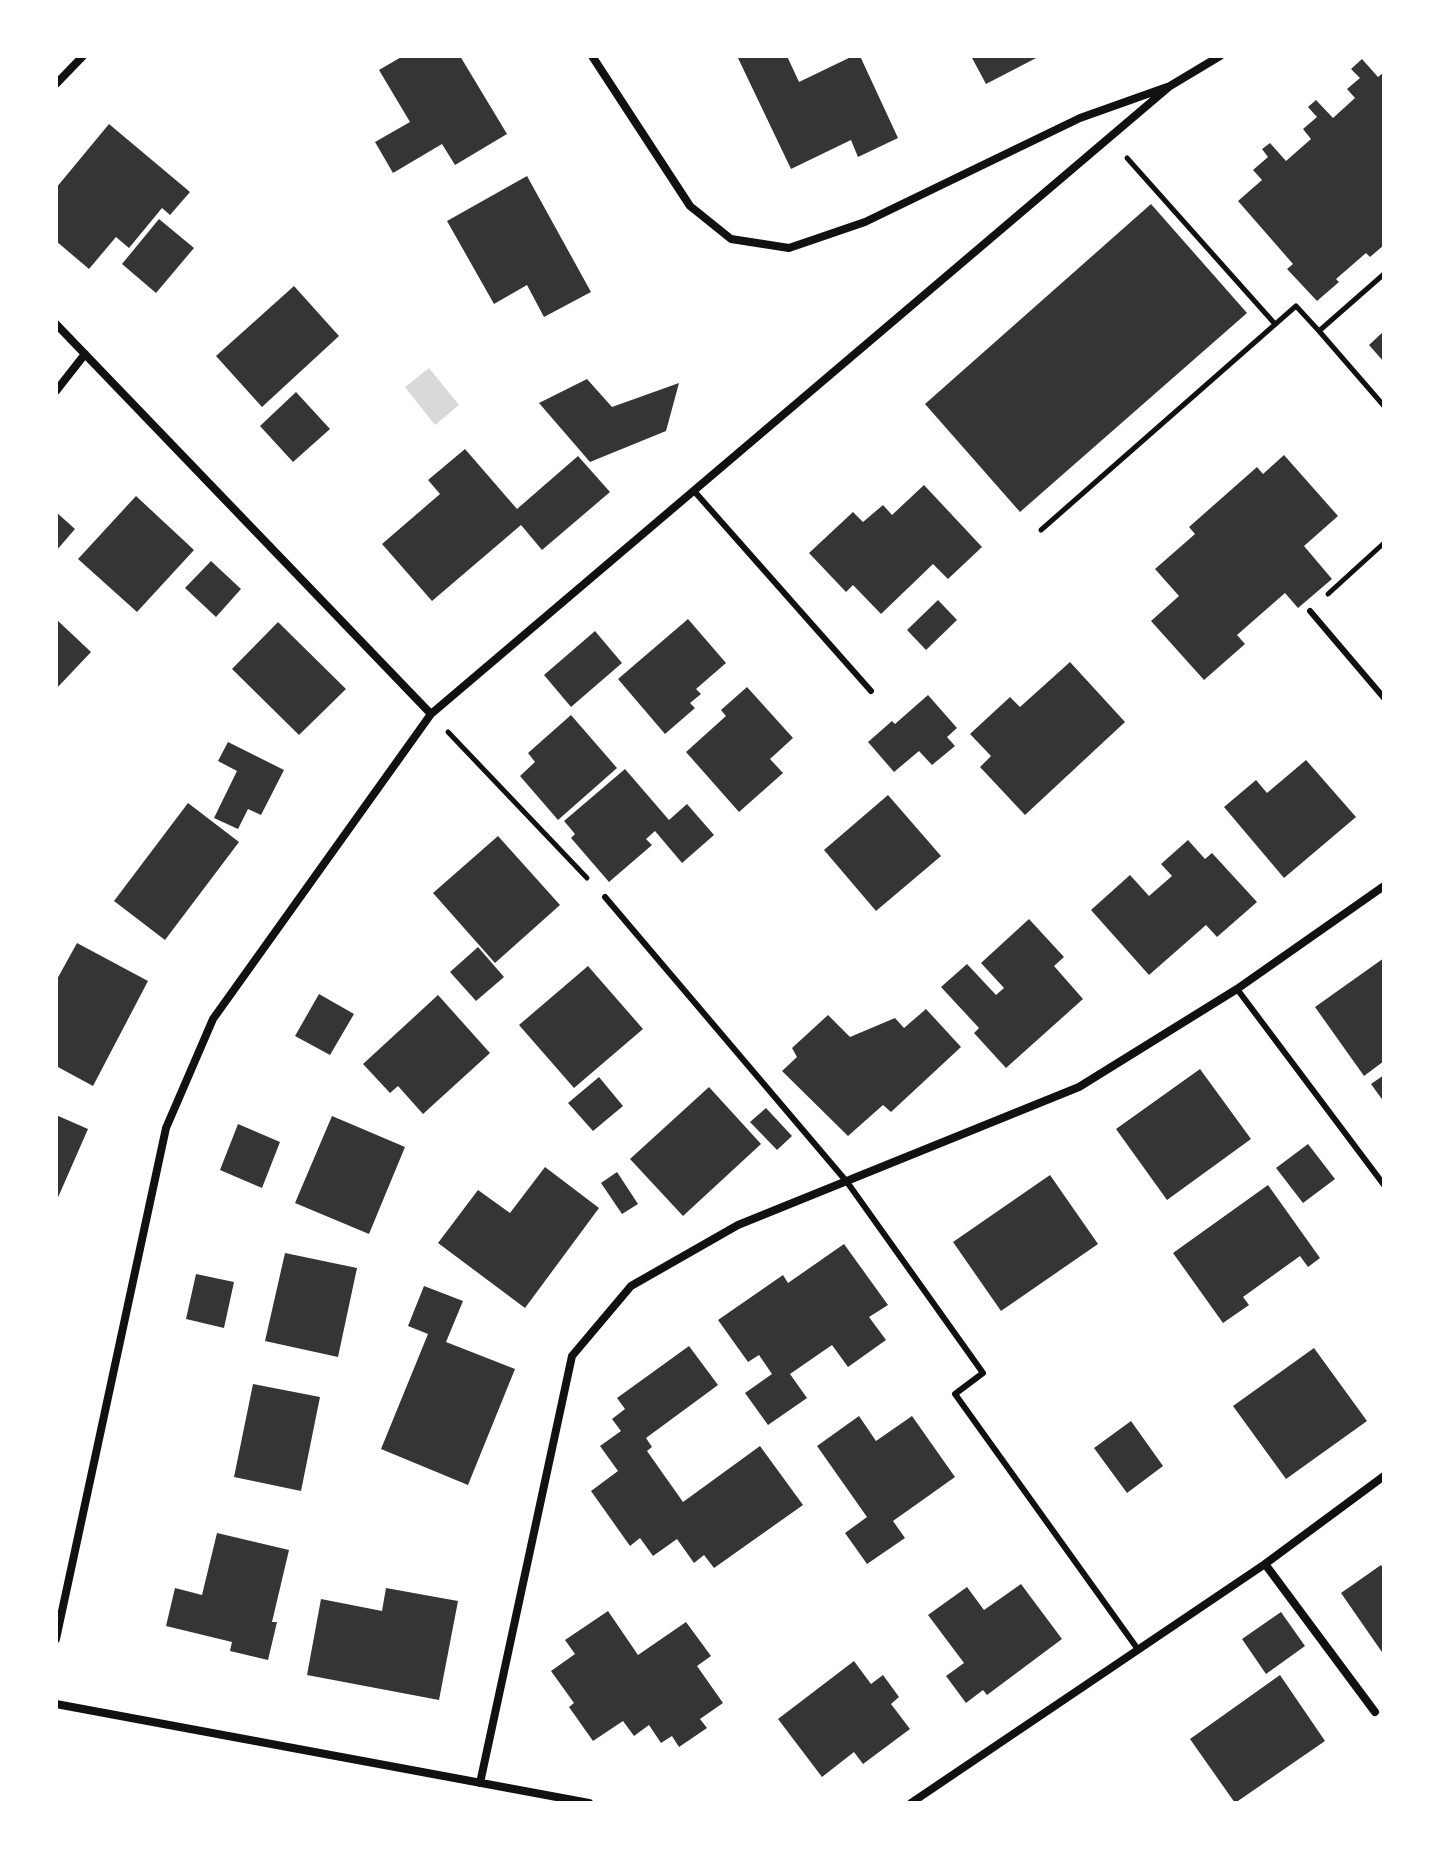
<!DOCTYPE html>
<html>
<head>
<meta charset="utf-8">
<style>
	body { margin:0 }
	#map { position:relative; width:1440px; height:1859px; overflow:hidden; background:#fff; font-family:Montserrat,sans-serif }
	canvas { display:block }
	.frame { position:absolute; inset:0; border:58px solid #fff; pointer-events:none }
</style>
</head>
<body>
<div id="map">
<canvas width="1440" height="1859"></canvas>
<div class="frame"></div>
</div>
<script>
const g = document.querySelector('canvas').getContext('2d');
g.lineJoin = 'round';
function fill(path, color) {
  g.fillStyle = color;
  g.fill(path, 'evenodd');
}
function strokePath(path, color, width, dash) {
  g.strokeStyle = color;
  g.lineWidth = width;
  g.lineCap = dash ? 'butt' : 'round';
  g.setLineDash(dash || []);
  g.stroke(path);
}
const water = new Path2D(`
	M 429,368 L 459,405 L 435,425 L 405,387 Z`);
const building = new Path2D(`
	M 403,56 L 460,56 L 507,134 L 455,165 L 442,144 L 393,173 L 375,142 L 410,122 L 379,70 Z
	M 743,56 L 787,56 L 799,82 L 853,56 L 860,56 L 898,138 L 858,157 L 851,140 L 791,169 L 738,58 Z
	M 971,56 L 1040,56 L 986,84 Z
	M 1362,59 L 1378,77 L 1384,72 L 1384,245 L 1370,257 L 1366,253 L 1336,279 L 1339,282 L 1317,301 L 1287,269 L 1293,264 L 1238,201 L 1262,180 L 1253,170 L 1268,157 L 1262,149 L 1270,143 L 1286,161 L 1311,139 L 1303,129 L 1317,117 L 1308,107 L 1316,100 L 1333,118 L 1355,98 L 1347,89 L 1360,78 L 1351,69 Z
	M 109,124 L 190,192 L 170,215 L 162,208 L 129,248 L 116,237 L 89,269 L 56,241 L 56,188 Z
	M 527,176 L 591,292 L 544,317 L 527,285 L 494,304 L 447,221 Z
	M 1151,204 L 1247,313 L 1020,512 L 925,404 Z
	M 159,219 L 194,248 L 156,293 L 122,264 Z
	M 294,286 L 339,336 L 262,407 L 216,356 Z
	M 1384,331 L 1384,362 L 1369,345 Z
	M 587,379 L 612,407 L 679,383 L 666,431 L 590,462 L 539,403 Z
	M 296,392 L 330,429 L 293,462 L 260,426 Z
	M 465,449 L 517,509 L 578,456 L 610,492 L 542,550 L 521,525 L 432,601 L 382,544 L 440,494 L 428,480 Z
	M 1284,455 L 1338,516 L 1304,546 L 1332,579 L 1298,608 L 1285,593 L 1237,635 L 1245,644 L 1204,680 L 1151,621 L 1179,596 L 1155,569 L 1195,534 L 1189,527 L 1257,467 L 1263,474 Z
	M 924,485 L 982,547 L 948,579 L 933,564 L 881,614 L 853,585 L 846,592 L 809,553 L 853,512 L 863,522 L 883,505 L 892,515 Z
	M 136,496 L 194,550 L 137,612 L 78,559 Z
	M 56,512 L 75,529 L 56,551 Z
	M 211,561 L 241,589 L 216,617 L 185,588 Z
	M 938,600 L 957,620 L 926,650 L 907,630 Z
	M 56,619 L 91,652 L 56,689 Z
	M 688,619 L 726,663 L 696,689 L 701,694 L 690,703 L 695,708 L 665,734 L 618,679 Z
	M 278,622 L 346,689 L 299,735 L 232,669 Z
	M 595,631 L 622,663 L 571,707 L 544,675 Z
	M 1070,662 L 1125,722 L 1025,815 L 980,767 L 991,756 L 970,734 L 1010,697 L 1020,707 Z
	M 747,687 L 793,738 L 770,759 L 783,773 L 739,812 L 686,752 L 726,716 L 721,710 Z
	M 928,695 L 957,728 L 947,737 L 955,746 L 932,765 L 919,751 L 894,772 L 868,742 L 892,721 L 895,724 Z
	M 571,715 L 617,768 L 558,820 L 520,776 L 535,762 L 528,753 Z
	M 228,742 L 284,770 L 261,815 L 248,809 L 238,829 L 214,818 L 237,771 L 218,761 Z
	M 1306,760 L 1356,817 L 1284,878 L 1224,807 L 1256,780 L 1267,793 Z
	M 625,769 L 669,820 L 687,804 L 714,835 L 682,863 L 655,831 L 646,839 L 652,845 L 609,882 L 571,838 L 575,834 L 564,821 Z
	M 888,795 L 941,856 L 876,911 L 824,850 Z
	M 188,803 L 239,842 L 165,940 L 114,901 Z
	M 498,836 L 560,905 L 495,963 L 433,893 Z
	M 1188,840 L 1205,859 L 1212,853 L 1257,902 L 1217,937 L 1206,925 L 1149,975 L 1091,910 L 1130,875 L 1149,896 L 1172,876 L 1161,864 Z
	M 1029,919 L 1064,957 L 1054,966 L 1083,999 L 1006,1068 L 974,1033 L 979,1028 L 941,987 L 967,964 L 996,995 L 1004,988 L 981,963 Z
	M 77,943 L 148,981 L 93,1086 L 56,1066 L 56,981 Z
	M 478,947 L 504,977 L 476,1001 L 450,972 Z
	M 1384,958 L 1384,1061 L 1364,1076 L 1315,1007 Z
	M 588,966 L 643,1029 L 574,1088 L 519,1025 Z
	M 319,994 L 354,1014 L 330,1055 L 295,1036 Z
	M 438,995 L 490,1053 L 423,1114 L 398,1086 L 390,1093 L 363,1064 Z
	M 926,1009 L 961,1047 L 891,1112 L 883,1105 L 848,1136 L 782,1071 L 797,1057 L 792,1048 L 828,1015 L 850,1037 L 895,1018 L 904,1028 Z
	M 1200,1069 L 1251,1139 L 1167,1200 L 1116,1129 Z
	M 1384,1075 L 1384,1102 L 1371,1084 Z
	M 599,1077 L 623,1106 L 593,1131 L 568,1103 Z
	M 709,1087 L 761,1144 L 683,1216 L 630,1159 Z
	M 766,1108 L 792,1136 L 777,1150 L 750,1122 Z
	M 56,1115 L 88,1129 L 56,1202 Z
	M 332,1116 L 405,1147 L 369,1234 L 295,1203 Z
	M 238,1124 L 280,1142 L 262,1188 L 220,1170 Z
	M 1308,1144 L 1335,1179 L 1303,1203 L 1276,1168 Z
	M 545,1167 L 599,1208 L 525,1308 L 438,1243 L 478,1190 L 510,1213 Z
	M 617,1172 L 638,1204 L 622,1214 L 601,1183 Z
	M 1050,1175 L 1098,1244 L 1001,1311 L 953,1242 Z
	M 1268,1185 L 1320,1258 L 1308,1267 L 1300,1256 L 1243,1297 L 1249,1305 L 1223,1323 L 1173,1253 Z
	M 844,1244 L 888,1305 L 869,1317 L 886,1340 L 848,1367 L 832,1345 L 790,1374 L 807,1398 L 768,1425 L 745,1393 L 772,1374 L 759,1355 L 748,1362 L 718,1320 L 783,1275 L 788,1283 Z
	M 285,1253 L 357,1268 L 338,1357 L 265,1341 Z
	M 196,1274 L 234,1282 L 224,1328 L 186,1319 Z
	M 424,1286 L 463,1301 L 446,1342 L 515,1369 L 468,1485 L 381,1449 L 428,1334 L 408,1326 Z
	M 689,1346 L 718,1385 L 646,1438 L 652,1447 L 647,1451 L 683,1502 L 760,1446 L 803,1505 L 714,1568 L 704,1555 L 694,1563 L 677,1539 L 653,1556 L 640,1538 L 630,1546 L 591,1491 L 618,1471 L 600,1446 L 621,1431 L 612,1419 L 625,1409 L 617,1398 Z
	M 1314,1348 L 1367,1421 L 1286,1479 L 1233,1406 Z
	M 253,1384 L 320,1397 L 301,1491 L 234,1477 Z
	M 859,1416 L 876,1441 L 912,1416 L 955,1477 L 893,1521 L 905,1538 L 867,1564 L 845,1533 L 867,1517 L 817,1446 Z
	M 1131,1421 L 1163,1466 L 1127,1493 L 1094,1448 Z
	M 217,1533 L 289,1550 L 272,1622 L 277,1622 L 268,1660 L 230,1651 L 232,1642 L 166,1626 L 175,1588 L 202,1595 Z
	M 1381,1565 L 1384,1569 L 1384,1655 L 1341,1593 Z
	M 1021,1584 L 1062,1639 L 987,1695 L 983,1690 L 966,1703 L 946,1676 L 964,1663 L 928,1615 L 967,1587 L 984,1610 Z
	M 386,1588 L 458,1601 L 439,1700 L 307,1675 L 321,1599 L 382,1611 Z
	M 608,1611 L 638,1655 L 686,1622 L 711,1656 L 697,1666 L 723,1703 L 700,1719 L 707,1728 L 679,1747 L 672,1736 L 661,1743 L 649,1725 L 634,1736 L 623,1721 L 593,1741 L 569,1707 L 574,1703 L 551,1671 L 575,1654 L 565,1640 Z
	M 1281,1612 L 1305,1646 L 1266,1674 L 1242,1639 Z
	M 854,1661 L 871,1684 L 883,1675 L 899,1697 L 891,1704 L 910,1729 L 863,1764 L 854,1752 L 822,1777 L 778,1719 Z
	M 1280,1675 L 1325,1741 L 1235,1803 L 1190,1739 Z`);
const path = new Path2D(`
	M 1127,158 L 1275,324
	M 1384,274 L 1319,331 L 1384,406
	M 1041,530 L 1296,306 L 1319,331
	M 1328,594 L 1384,543
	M 448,732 L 587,878`);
const service = new Path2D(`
	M 694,491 L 871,691
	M 1310,611 L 1384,698
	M 605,897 L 847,1182 L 983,1373 L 955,1394 L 1137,1648
	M 1237,989 L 1384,1185`);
const minor = new Path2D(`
	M 592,56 L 690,206 L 731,239 L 789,248 L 865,222 L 1080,118 L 1170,86 L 1220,56
	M 56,84 L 83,56
	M 56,324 L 431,714
	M 56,391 L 85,354
	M 1265,1564 L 1375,1712
	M 56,1639 L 166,1128 L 213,1019 L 431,714 L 1170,86
	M 56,1704 L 589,1803
	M 480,1783 L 572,1356 L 631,1286 L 738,1225 L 1079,1087 L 1237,989 L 1384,886
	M 911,1803 L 1265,1564 L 1384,1476`);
fill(water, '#d9d9d9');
fill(building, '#353535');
strokePath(path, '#111', 5);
strokePath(service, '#111', 6);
strokePath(minor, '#111', 8);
</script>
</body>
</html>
